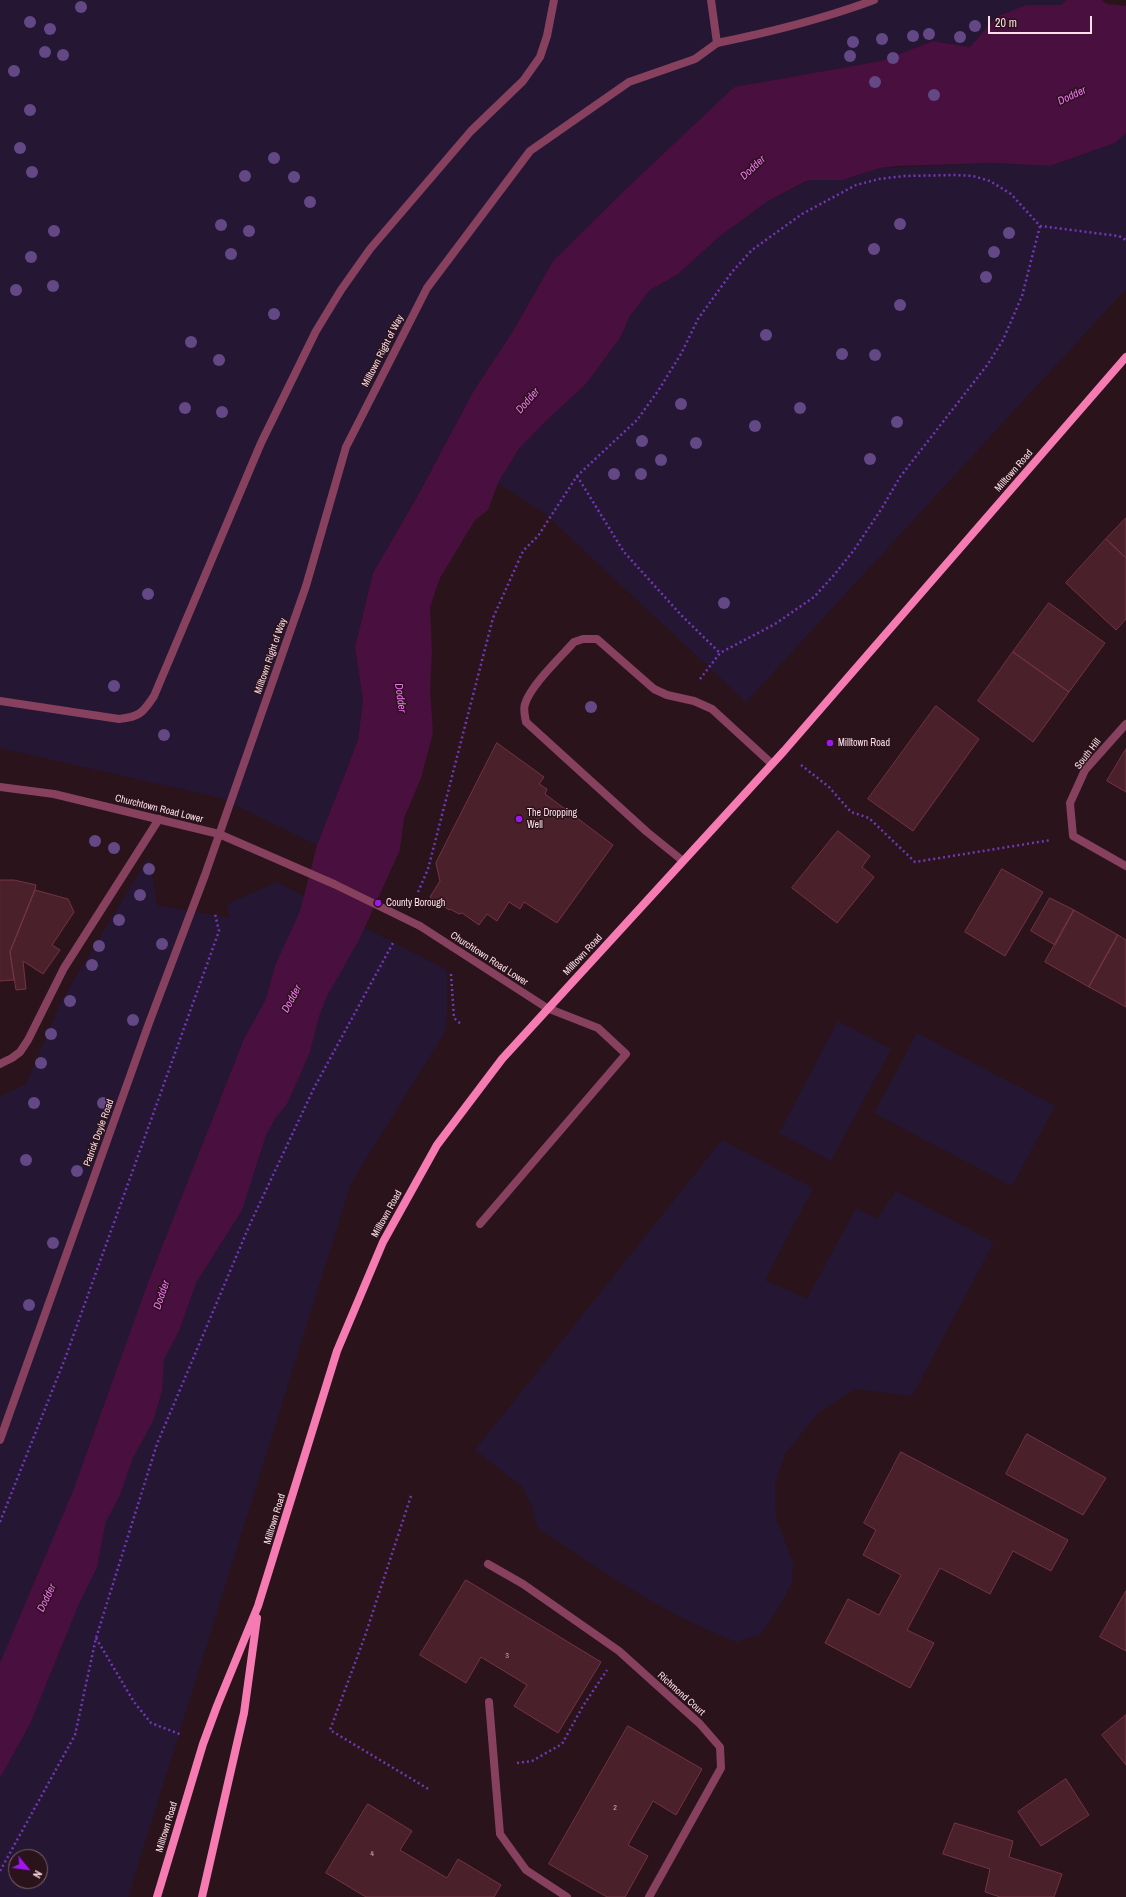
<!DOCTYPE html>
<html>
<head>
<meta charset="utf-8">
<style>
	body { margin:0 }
	#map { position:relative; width:1126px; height:1897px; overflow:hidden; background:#2a131a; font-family:"Archivo Narrow",sans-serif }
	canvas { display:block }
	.north { position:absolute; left:8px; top:1849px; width:40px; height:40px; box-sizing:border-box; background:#2a131a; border:1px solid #7e646d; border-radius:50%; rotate:119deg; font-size:11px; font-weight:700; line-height:16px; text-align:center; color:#fddee9 }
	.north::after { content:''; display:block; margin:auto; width:14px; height:18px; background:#9f16f2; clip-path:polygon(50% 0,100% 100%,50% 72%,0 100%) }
	.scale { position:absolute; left:988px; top:16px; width:104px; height:18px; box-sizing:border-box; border:2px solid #fddee9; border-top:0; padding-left:5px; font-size:12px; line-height:14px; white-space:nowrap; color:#fddee9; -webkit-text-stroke:3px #2a131a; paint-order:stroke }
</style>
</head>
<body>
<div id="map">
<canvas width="1126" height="1897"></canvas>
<div class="north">N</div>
<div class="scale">20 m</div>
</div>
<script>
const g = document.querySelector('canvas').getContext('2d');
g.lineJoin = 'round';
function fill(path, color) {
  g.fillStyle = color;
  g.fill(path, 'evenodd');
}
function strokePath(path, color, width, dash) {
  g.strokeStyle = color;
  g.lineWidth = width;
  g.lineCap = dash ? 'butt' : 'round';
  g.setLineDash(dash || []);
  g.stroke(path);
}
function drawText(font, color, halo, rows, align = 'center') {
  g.font = font + ' "Archivo Narrow",sans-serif';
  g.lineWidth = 3;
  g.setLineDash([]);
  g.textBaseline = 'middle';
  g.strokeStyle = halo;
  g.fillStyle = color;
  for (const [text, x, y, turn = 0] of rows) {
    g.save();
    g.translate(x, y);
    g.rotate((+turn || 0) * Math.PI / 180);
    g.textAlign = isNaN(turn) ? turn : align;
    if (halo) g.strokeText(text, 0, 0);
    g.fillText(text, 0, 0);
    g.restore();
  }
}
const green = new Path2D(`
	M 0,0 L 1066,0 L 1061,5 L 1026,5 L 996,17 L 971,47 L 933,41 L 881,61 L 734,87 L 626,189 L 553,261 L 513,331 L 473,392 L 418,495 L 373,573 L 355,647 L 363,701 L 358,740 L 317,845 L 221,798 L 0,748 Z
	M 1126,133 L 1126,289 L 746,702 L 542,511 L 498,483 L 518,450 L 543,424 L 586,384 L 620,338 L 630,316 L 650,290 L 677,275 L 719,237 L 768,201 L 809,180 L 843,180 L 880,168 L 995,163 L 1050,166 L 1115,143 Z
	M 149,856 L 157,905 L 230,918 L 227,904 L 277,882 L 447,970 L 447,1010 L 445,1032 L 351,1183 L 128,1897 L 0,1897 L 0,1096 L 26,1084 L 62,1000 ZM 16,1857 L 40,1857 L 40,1881 L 16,1881 Z
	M 838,1021 L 891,1049 L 831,1161 L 779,1133 Z
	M 917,1033 L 1055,1106 L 1012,1186 L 874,1113 Z
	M 722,1140 L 813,1188 L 765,1280 L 807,1299 L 856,1208 L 877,1219 L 896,1191 L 994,1242 L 912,1396 L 855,1389 L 819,1412 L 785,1454 L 775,1485 L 776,1518 L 793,1562 L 792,1583 L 779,1607 L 761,1634 L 737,1642 C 664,1615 601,1570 537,1527 L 532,1506 L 522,1486 L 475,1450 Z`);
const water = new Path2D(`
	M 1066,0 L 1102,0 L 1107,4 L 1126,6 L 1126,133 L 1115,143 L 1050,166 L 995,163 L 897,166 L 880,168 L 843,180 L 808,180 L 768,201 L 719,237 L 677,275 L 650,290 L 630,316 L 620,338 L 586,384 L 543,424 L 518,450 L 498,483 L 488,510 L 475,520 L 440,578 L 430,607 L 432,651 L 430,689 L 433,733 L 421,778 L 404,818 L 400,850 L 359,940 L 327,996 L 319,1016 L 310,1052 L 287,1104 L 276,1117 L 266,1135 L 242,1210 L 196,1283 L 179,1331 L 164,1359 L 162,1391 L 153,1421 L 133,1458 L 119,1497 L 106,1521 L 97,1567 L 78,1606 L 30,1724 L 0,1778 L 0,1663 L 73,1491 L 149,1280 L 244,1039 L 266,999 L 275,966 L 300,911 L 317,845 L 358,740 L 363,701 L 355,647 L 373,573 L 418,495 L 473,392 L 513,331 L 553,261 L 626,189 L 734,87 L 881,61 L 933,41 L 970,47 L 996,17 L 1026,5 L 1061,5 Z`);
const building = new Path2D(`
	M 1126,518 L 1126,558 L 1106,539 Z
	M 1106,539 L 1126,558 L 1126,619 L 1116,630 L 1066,583 Z
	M 1049,603 L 1105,643 L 1069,692 L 1013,652 Z
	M 1013,652 L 1069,692 L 1033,742 L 978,701 Z
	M 936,706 L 979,739 L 913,831 L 868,799 Z
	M 497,743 L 544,777 L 539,784 L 547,789 L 545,794 L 613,845 L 557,923 L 524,902 L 520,909 L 509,902 L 497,921 L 487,914 L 479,925 L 462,913 L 459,914 L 450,909 L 449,910 L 430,897 L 440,881 L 436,863 Z
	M 1126,749 L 1126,792 L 1107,781 Z
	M 838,831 L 870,856 L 862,867 L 874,877 L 837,923 L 792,888 Z
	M 1002,869 L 1043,892 L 1005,956 L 965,932 Z
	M 0,880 L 14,880 L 36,885 L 35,890 L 10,952 L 14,980 L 0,981 Z
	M 35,890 L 68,899 L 74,912 L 52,945 L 60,950 L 43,974 L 23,961 L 26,989 L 16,990 L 10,952 Z
	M 1050,898 L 1074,910 L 1055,945 L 1031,931 Z
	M 1074,910 L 1118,935 L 1089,987 L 1045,962 Z
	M 1118,935 L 1126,940 L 1126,1007 L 1089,987 Z
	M 1027,1434 L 1106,1478 L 1083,1515 L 1006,1474 Z
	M 901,1452 L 1068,1540 L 1051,1571 L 1013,1551 L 990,1594 L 940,1568 L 907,1630 L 934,1643 L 910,1688 L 825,1643 L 848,1599 L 879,1615 L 901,1575 L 863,1555 L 876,1530 L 864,1523 Z
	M 466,1580 L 601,1662 L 558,1733 L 514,1706 L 527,1685 L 481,1657 L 466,1683 L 420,1655 Z
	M 1126,1591 L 1126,1651 L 1100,1637 Z
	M 1126,1715 L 1126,1765 L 1102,1735 Z
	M 628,1726 L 702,1769 L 676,1815 L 653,1801 L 628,1845 L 648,1856 L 625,1897 L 607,1897 L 549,1864 Z
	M 1066,1779 L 1089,1815 L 1041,1846 L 1018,1812 Z
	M 368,1804 L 412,1831 L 400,1850 L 447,1878 L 458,1859 L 501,1885 L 494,1897 L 366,1897 L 326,1873 Z
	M 955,1823 L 1013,1841 L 1009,1857 L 1062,1874 L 1054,1897 L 1000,1897 L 985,1892 L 990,1869 L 943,1854 Z`);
const path = new Path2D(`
	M 577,476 L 624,552 L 682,616 L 720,653
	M 700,679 L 720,653 L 775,624 L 814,597 L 834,575 L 854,550 L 882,508 L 900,477 L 988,364 L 1003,340 L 1022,296 L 1040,226
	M 801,765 L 829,787 L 851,812 L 869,818 L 915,862 L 1051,840
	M 418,892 L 428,869 L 493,618 L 523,551 L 538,536 L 577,476 L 637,420 L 658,391 L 681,354 L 698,319 L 732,272 L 752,250 L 802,214 L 856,185 L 879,179 L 904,176 L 955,175 L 973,176 L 990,181 L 1011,194 L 1040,226 L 1119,236 L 1126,240
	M 451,974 L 454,1018 L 462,1025
	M 411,1496 L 365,1636 L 330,1730 L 430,1790
	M 0,1522 L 66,1356 L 219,931 L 215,914
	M 96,1638 L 134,1702 L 151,1723 L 182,1735
	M 517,1763 L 532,1761 L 562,1744 L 583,1706 L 607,1670
	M 0,1871 L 75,1735 L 96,1638 L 157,1444 L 250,1224 L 314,1088 L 393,943`);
const service = new Path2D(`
	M 717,43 C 771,32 823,19 874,0
	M 0,701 L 119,719 C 139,717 143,713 154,696 L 261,443 L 316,331 L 341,290 L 370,249 L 471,131 L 523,81 L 540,57 L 547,36 L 554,0
	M 683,861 L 647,832 L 526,722 C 525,716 523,710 525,704 C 531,685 560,658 574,642 L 583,639 L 597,639 L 654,689 L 667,695 L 694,701 L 712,709 L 772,764
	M 480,1224 L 626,1054 L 598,1028 L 547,1008
	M 488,1564 L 523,1584 L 619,1651 L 700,1724 L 720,1747 L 721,1768 L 649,1897
	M 489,1702 L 500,1834 L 526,1870 L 567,1897`);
const minor = new Path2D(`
	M 1126,724 L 1085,770 L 1070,803 L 1073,836 L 1126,866
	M 0,1064 L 12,1058 L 20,1052 L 28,1040 L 64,968 L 159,819
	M 0,1440 L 149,1023 L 205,875 L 306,586 L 346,447 L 427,288 L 530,151 L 629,82 L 695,59 L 717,43 L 711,0`);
const tertiary = new Path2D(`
	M 0,787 L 54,794 L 219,834 L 334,884
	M 420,926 L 547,1008`);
const secondary = new Path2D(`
	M 157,1897 L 203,1744 L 217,1706 L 258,1606 L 337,1351 L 383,1242 L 437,1145 L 502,1059 L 784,751 L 1126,357
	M 202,1897 L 244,1713 L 257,1618`);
const tertiaryBridge = new Path2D(`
	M 334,884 L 420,926`);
const trees = [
	[81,7],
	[30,22],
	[975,26],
	[50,29],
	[929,34],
	[913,36],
	[960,37],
	[882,39],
	[853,42],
	[45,52],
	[63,55],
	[850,56],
	[893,58],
	[14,71],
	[875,82],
	[934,95],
	[30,110],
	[20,148],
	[274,158],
	[32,172],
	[245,176],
	[294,177],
	[310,202],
	[900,224],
	[221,225],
	[54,231],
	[249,231],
	[1009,233],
	[874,249],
	[994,252],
	[231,254],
	[31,257],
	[986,277],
	[53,286],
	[16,290],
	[900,305],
	[274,314],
	[766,335],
	[191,342],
	[842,354],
	[875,355],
	[219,360],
	[681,404],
	[185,408],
	[800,408],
	[222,412],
	[897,422],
	[755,426],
	[642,441],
	[696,443],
	[870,459],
	[661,460],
	[614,474],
	[641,474],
	[148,594],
	[724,603],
	[114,686],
	[591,707],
	[164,735],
	[95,841],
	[114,848],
	[149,869],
	[140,895],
	[119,920],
	[162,944],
	[99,946],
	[92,965],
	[70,1001],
	[133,1020],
	[51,1034],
	[41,1063],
	[34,1103],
	[103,1103],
	[26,1160],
	[77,1171],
	[53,1243],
	[29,1305]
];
const markers = [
	[830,743,4,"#9f16f2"],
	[519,819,4,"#9f16f2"],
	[378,903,4,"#9f16f2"]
];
const numberNames = [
	["3",507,1656],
	["2",615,1808],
	["4",372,1854]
];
const streetNames = [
	["Milltown Right of Way",383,351,-63],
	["Milltown Road",1014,471,-49],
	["Milltown Right of Way",271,656,-71],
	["South Hill",1088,754,-52],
	["Churchtown Road Lower",159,809,14],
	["Milltown Road",583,955,-47],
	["Churchtown Road Lower",489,959,33],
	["Patrick Doyle Road",99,1133,-70],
	["Milltown Road",387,1214,-61],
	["Milltown Road",275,1519,-73],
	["Richmond Court",681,1694,42],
	["Milltown Road",167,1827,-73]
];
const poiNames = [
	["Milltown Road",838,743],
	["The Dropping",527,813],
	["Well",527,825],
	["County Borough",386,903]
];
const waterNames = [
	["Dodder",1072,96,-25],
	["Dodder",753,168,-43],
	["Dodder",528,401,-49],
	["Dodder",400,698,82],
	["Dodder",292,999,-61],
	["Dodder",162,1295,-71],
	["Dodder",47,1598,-64]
];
fill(green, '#251634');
fill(water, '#480f3f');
fill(building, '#4a202b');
strokePath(building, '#753346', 1);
strokePath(path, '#7338b7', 2.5, [2, 3]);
strokePath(service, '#87415f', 8);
strokePath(minor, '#87415f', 8);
strokePath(tertiary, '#87415f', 8);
strokePath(secondary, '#f77bb3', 8);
strokePath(tertiaryBridge, '#87415f', 8);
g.fillStyle = '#634885';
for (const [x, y] of trees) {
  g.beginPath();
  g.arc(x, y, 6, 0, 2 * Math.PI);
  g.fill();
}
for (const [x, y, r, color] of markers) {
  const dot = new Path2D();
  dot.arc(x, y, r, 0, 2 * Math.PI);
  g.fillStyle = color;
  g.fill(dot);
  strokePath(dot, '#2a131a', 1.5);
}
drawText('8px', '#d0aeba', null, numberNames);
drawText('10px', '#fddee9', '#2a131a', streetNames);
drawText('10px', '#fddee9', '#2a131a', poiNames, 'left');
drawText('italic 11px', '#f572f7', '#2a131a', waterNames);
</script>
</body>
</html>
